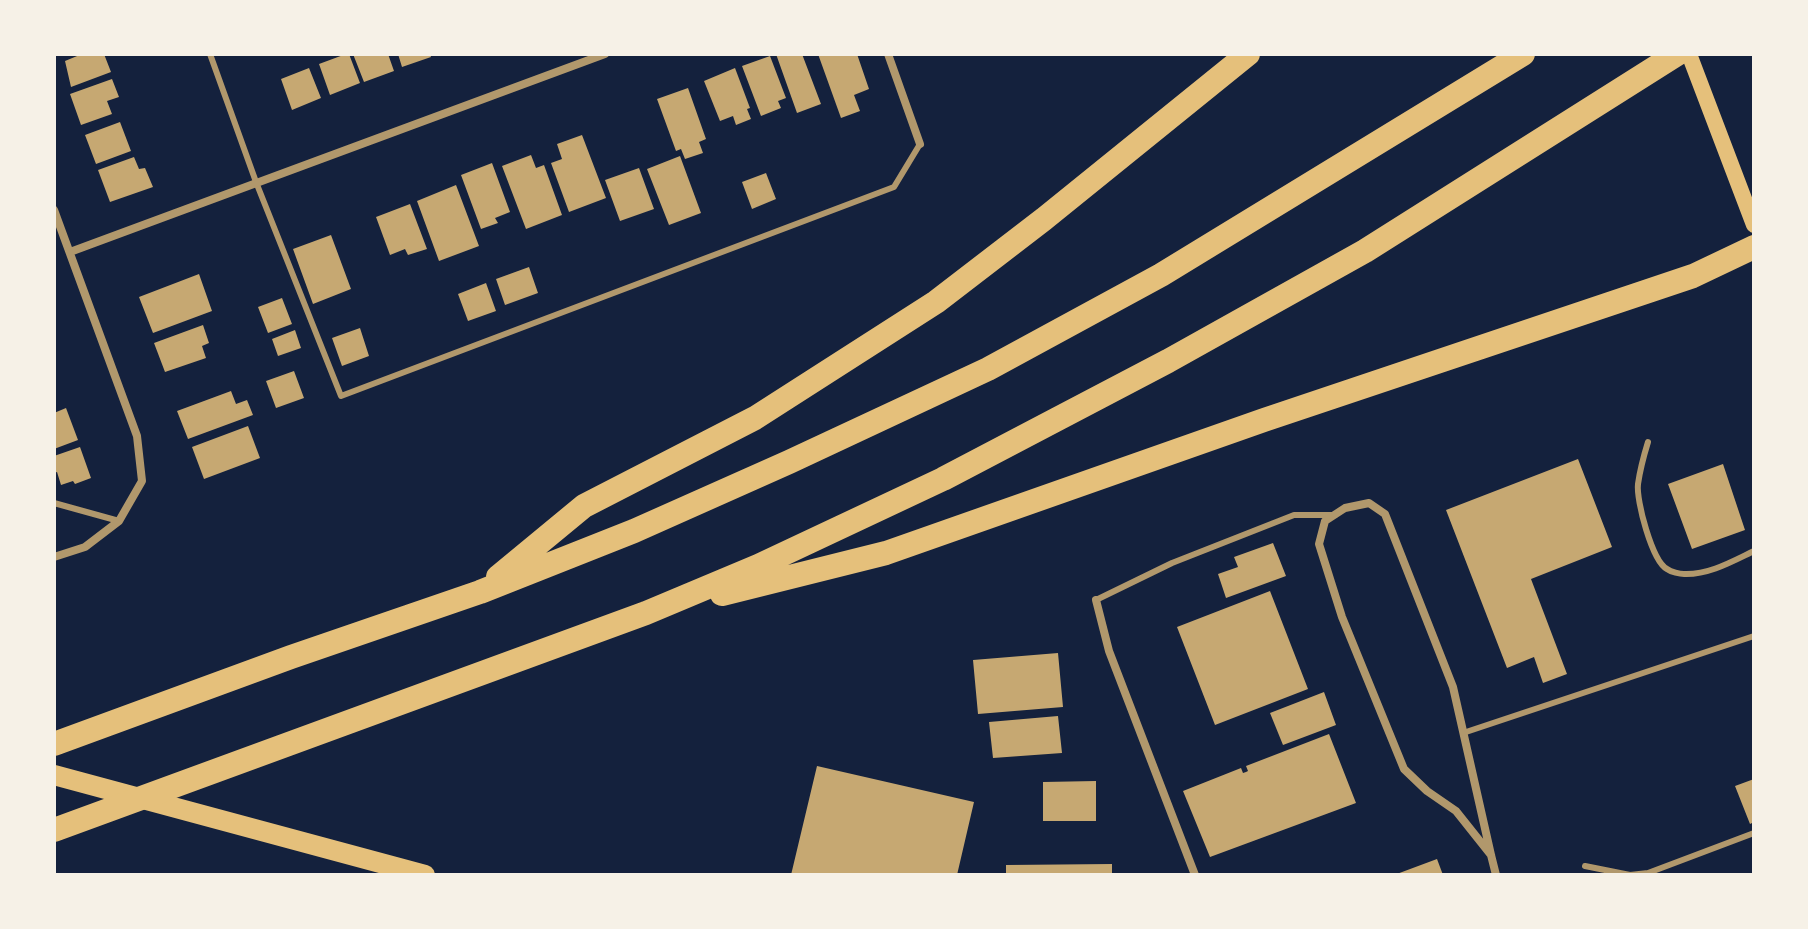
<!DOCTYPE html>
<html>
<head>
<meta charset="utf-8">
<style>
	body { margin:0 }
	#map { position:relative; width:1808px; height:929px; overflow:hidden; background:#14213d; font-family:Jost,sans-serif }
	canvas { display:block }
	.frame { position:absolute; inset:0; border:56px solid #f6f1e7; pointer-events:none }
</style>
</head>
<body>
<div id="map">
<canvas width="1808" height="929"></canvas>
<div class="frame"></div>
</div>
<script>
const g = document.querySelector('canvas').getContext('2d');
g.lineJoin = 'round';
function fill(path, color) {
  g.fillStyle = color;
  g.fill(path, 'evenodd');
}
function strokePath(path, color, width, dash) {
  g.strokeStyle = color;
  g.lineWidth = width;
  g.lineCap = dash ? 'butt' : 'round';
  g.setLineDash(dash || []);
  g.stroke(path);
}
const building = new Path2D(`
	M 82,54 L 104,54 L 111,72 L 71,87 L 65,61 Z
	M 346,54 L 349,54 L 360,83 L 330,95 L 319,64 Z
	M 353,54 L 388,54 L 394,71 L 364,82 Z
	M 398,54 L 430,54 L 431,57 L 402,67 Z
	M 776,54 L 802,54 L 821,104 L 797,113 Z
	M 818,54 L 857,54 L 869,89 L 854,95 L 860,111 L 841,118 Z
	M 770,56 L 786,98 L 778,101 L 781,108 L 761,116 L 742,66 Z
	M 309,68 L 321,98 L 292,110 L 281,79 Z
	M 735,68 L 750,108 L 747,109 L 751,119 L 736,125 L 733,116 L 720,121 L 704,81 Z
	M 112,79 L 119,97 L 107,101 L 112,114 L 81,125 L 70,94 Z
	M 688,88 L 706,139 L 699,142 L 703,153 L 685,159 L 681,149 L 676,151 L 657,99 Z
	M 120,122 L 131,151 L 96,164 L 85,135 Z
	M 582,135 L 606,198 L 569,212 L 551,163 L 562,159 L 557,144 Z
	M 531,155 L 536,168 L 544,165 L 562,215 L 526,229 L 502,166 Z
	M 680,156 L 701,213 L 669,225 L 647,169 Z
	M 134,157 L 139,169 L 145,168 L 153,187 L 110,202 L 98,170 Z
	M 492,163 L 510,212 L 495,218 L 498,223 L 481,229 L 461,175 Z
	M 639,168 L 654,209 L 620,221 L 605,180 Z
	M 766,173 L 776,199 L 752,209 L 742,182 Z
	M 456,185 L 479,246 L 439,261 L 417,201 Z
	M 410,204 L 427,249 L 408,255 L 405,249 L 390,255 L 376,217 Z
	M 331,235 L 351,289 L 313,304 L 293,249 Z
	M 529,267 L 538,293 L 505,305 L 496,279 Z
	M 199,274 L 212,311 L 153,333 L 139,297 Z
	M 486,283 L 496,311 L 468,321 L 458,294 Z
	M 282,298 L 292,324 L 268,333 L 258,307 Z
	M 203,325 L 209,343 L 202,346 L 206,358 L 165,372 L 154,343 Z
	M 360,328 L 369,356 L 342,366 L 332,338 Z
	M 295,330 L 301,348 L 278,356 L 272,339 Z
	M 294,371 L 304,398 L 276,408 L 266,381 Z
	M 231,391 L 236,404 L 247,400 L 253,415 L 188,439 L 177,411 Z
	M 66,408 L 78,440 L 54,449 L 54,413 Z
	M 248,426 L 260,458 L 204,479 L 192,447 Z
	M 80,447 L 91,478 L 75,484 L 73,481 L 61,485 L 57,472 L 54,473 L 54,456 Z
	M 1578,459 L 1612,547 L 1531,579 L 1567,674 L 1543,683 L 1534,657 L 1507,668 L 1446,510 Z
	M 1723,464 L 1745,530 L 1692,549 L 1668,484 Z
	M 1273,543 L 1286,576 L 1226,598 L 1218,574 L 1238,567 L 1234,557 Z
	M 1270,591 L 1308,689 L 1215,725 L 1177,627 Z
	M 1058,653 L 1063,707 L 978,714 L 973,660 Z
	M 1324,692 L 1336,725 L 1283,745 L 1270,713 Z
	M 1058,716 L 1062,753 L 993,758 L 989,722 Z
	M 1329,734 L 1356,803 L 1210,857 L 1183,791 L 1241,768 L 1243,773 L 1246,772 L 1248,771 L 1246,766 Z
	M 817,766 L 974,802 L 957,875 L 791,875 Z
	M 1754,779 L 1754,822 L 1750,824 L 1735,786 Z
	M 1096,781 L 1096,821 L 1043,821 L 1043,782 Z
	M 1437,859 L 1443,875 L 1394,875 Z
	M 1112,864 L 1112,875 L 1006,875 L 1006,865 Z`);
const service = new Path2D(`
	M 210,54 L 256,182 L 341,396 L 894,187 L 920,144
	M 1648,442 C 1644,455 1640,470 1638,484 C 1636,500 1652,561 1667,569 C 1671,572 1680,574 1684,574 C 1709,575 1733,561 1754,551
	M 54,503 L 119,521
	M 1096,600 L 1172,563 L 1294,515 L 1335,515
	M 1463,733 L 1754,636
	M 1585,866 L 1630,875 L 1648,873 L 1754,833`);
const minor = new Path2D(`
	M 888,54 L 920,144
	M 54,210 L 137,436 L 142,481 L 119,521 L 85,547 L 54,557
	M 70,252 L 605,54
	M 1096,600 L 1109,651 L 1195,875
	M 1491,855 L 1456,811 L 1427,791 L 1404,769 L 1342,617 L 1319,544 L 1325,521 L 1345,508 L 1369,503 L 1385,514 L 1453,687 L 1491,855 L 1496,875`);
const secondary = new Path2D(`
	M 1689,54 L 1754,225`);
const primary = new Path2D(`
	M 54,775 L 425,875`);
const motorway = new Path2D(`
	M 498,577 L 584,506 L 755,418 L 936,302 L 1044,219 L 1248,54
	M 722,594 L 886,553 L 1264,420 L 1693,276 L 1754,247
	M 54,744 L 291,657 L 480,592 L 634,531 L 789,462 L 988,369 L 1161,275 L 1523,54
	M 54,830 L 646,613 L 758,566 L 943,479 L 1168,361 L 1365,251 L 1677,54`);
fill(building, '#c6a872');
strokePath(service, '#b1986c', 6);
strokePath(minor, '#b1986c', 8);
strokePath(secondary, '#e5c07b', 16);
strokePath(primary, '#e5c07b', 20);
strokePath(motorway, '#e5c07b', 24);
</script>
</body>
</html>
